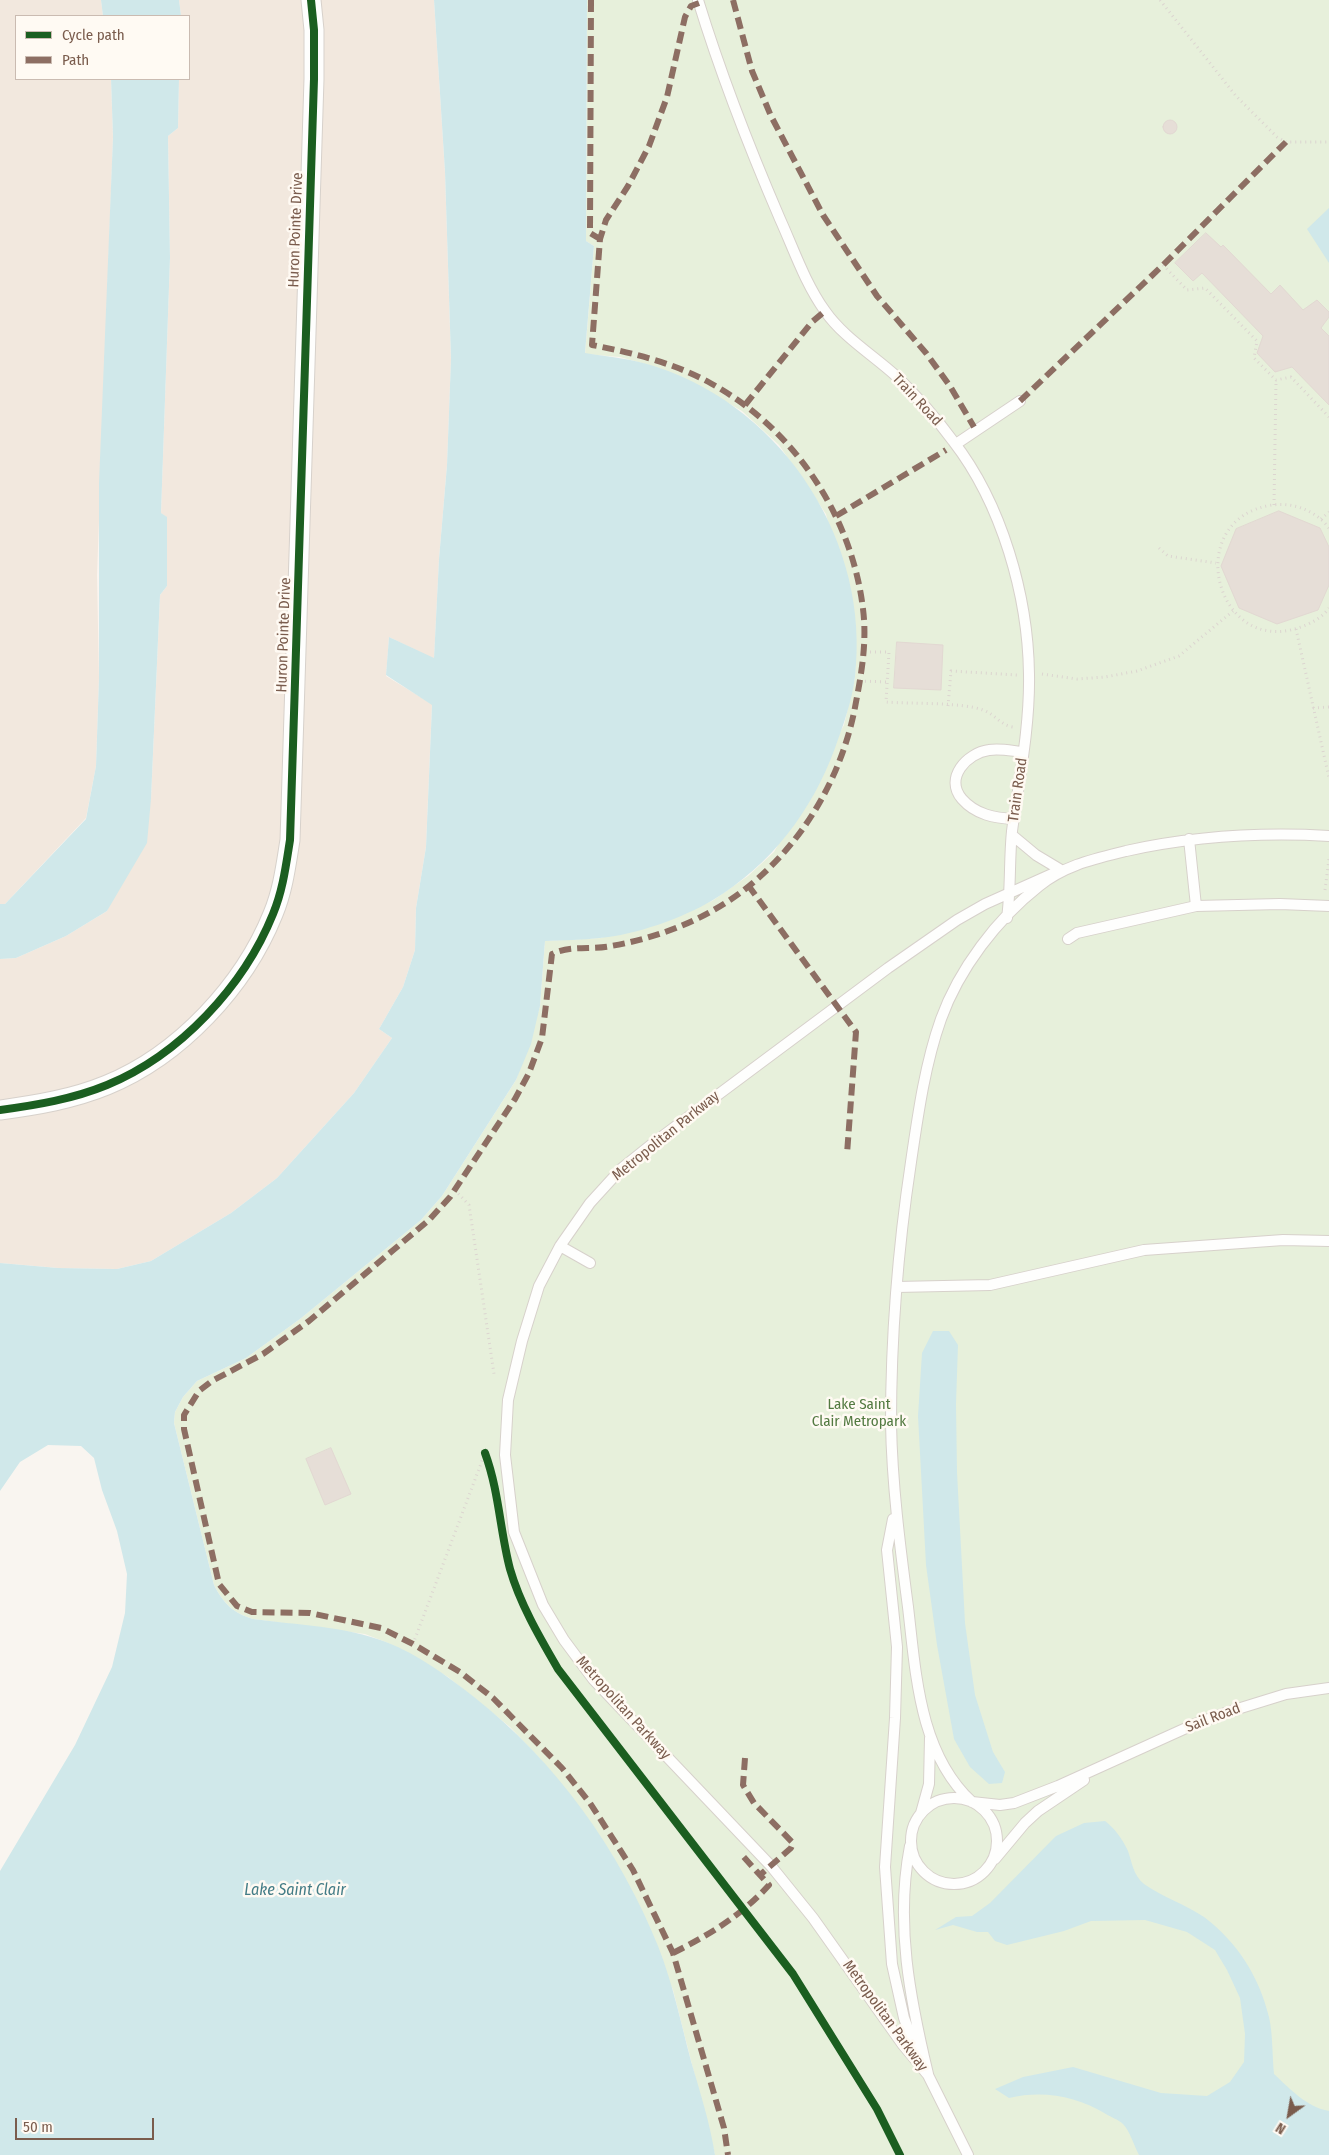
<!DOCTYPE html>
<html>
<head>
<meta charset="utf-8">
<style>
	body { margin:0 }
	#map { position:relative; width:1329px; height:2155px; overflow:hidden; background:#f9f5f0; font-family:"Fira Sans Condensed",sans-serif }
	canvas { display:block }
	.legend { position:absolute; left:15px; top:15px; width:175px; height:65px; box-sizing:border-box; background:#fffaf3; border:1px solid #cabbb1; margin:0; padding:6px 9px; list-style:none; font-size:15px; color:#7a5c4d }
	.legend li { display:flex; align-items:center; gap:10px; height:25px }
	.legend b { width:25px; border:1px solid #cabbb1 }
	.north { position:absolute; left:1264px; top:2090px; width:50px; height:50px; -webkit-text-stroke:4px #fffaf3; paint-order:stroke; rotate:212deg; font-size:14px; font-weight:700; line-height:20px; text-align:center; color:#7a5c4d }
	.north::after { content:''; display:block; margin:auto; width:18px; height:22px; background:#7a5c4d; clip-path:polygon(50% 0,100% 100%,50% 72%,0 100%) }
	.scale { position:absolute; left:15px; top:2118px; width:139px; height:22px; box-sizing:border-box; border:2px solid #7a5c4d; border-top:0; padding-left:6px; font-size:15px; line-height:18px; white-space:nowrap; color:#7a5c4d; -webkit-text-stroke:4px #fffaf3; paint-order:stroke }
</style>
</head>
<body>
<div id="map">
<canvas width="1329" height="2155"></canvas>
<ul class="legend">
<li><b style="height:6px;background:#1b5e20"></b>Cycle path</li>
<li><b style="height:6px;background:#8d6e63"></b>Path</li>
</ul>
<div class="north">N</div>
<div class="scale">50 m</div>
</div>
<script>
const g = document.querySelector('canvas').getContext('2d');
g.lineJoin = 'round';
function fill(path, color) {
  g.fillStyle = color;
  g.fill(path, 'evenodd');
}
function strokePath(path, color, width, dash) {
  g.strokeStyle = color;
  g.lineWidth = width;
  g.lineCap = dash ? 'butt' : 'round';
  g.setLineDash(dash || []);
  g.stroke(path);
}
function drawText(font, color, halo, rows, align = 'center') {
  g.font = font + ' "Fira Sans Condensed",sans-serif';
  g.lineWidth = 5;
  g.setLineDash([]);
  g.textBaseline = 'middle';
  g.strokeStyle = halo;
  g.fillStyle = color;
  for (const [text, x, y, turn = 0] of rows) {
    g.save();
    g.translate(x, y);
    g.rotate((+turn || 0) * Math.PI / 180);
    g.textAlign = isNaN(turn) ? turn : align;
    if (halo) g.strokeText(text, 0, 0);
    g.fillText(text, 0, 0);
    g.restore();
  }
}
const residential = new Path2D(`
	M 0,0 L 101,0 L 103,16 L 16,16 L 16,79 L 111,79 L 113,137 L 97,575 L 99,678 L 96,766 L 86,818 L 5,904 L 0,904 Z
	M 179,0 L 434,0 L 445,172 L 451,360 L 447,465 L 439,559 L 434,659 L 389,637 L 386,676 L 432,704 L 426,847 L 416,908 L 415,950 L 403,987 L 379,1029 L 392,1038 L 354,1093 L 277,1178 L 231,1213 L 151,1261 L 117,1269 L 58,1268 L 0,1263 L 0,959 L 16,958 L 66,936 L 107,911 L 151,799 L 160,595 L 167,586 L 167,518 L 161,513 L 170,258 L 168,136 L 178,128 L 179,79 L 189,79 L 189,16 L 181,16 Z`);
const green = new Path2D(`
	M 587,0 L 1329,0 L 1329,2155 L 715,2155 L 673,1990 L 614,1859 L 583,1813 L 542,1761 L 510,1727 L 448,1677 L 388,1643 L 365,1634 L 253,1619 C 233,1613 224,1604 214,1585 L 174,1423 L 175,1412 L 183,1397 L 197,1381 L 246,1358 L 300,1319 L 421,1220 L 442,1196 L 516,1080 L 540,1006 L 545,941 L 601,938 L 712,901 L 748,876 L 774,852 L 844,725 L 855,678 L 856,639 L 826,514 L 779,445 L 742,411 L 698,386 L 659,368 L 620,357 L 585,354 L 594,246 L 586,241 Z`);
const water = new Path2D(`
	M 101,0 L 179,0 L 181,16 L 103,16 Z
	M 434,0 L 587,0 L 586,241 L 594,246 L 585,353 C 610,357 633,359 657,367 C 785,409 871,544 855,677 C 852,701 843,726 835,748 C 812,811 771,865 713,900 C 683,918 635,935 600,938 C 582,940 563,940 545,941 L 540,1006 L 531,1044 L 516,1080 L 442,1196 L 421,1220 L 300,1319 L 246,1358 L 197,1381 L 183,1397 L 175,1412 L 174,1423 L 214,1585 C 224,1604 233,1613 253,1619 C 297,1625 345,1626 386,1642 C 418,1654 447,1676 474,1697 C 555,1760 620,1851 658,1946 C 673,1984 681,2023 691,2061 C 700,2092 710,2123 715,2155 L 0,2155 L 0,1871 L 75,1745 L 112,1667 L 125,1613 L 127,1574 L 117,1531 L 102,1490 L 94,1458 L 81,1446 L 48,1445 L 20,1462 L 0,1491 L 0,1263 L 58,1268 L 117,1269 L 151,1261 L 231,1213 L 277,1178 L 354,1093 L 392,1038 L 379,1029 L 403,987 L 415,950 L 416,908 L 426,847 L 432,705 L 386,675 L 389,637 L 434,658 L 439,559 L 447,465 L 451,359 L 445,172 Z
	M 111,79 L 179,79 L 178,128 L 168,136 L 170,258 L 161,513 L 167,517 L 167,586 L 160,595 L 151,799 L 147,843 L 107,911 L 66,936 L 16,958 L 0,959 L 0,904 L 5,904 L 86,819 L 96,766 L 99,678 L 99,483 L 113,137 Z
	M 1329,208 L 1329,263 L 1307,229 Z
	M 933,1331 L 949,1331 L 958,1345 L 956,1404 L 957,1472 L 965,1623 L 975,1695 L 993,1752 L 1005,1772 L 1002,1783 L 989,1784 L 970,1767 L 954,1739 L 937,1645 L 926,1565 L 918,1416 L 922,1353 Z
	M 1105,1821 C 1115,1829 1122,1838 1128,1851 C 1132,1862 1133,1875 1144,1884 C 1162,1897 1185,1904 1204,1917 C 1237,1942 1259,1976 1269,2017 C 1273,2035 1272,2055 1274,2074 C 1290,2089 1307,2107 1329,2111 L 1329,2155 L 1139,2155 C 1134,2146 1130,2131 1123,2124 C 1119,2120 1111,2117 1106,2114 C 1076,2096 1043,2090 1009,2098 L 995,2089 L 1023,2077 L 1073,2067 L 1161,2093 L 1207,2096 L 1230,2082 L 1244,2062 L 1245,2034 L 1240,1998 L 1227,1970 L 1215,1950 L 1187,1932 L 1145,1920 L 1091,1921 L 1064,1931 L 1007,1945 L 995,1941 L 988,1932 L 977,1932 L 953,1925 L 935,1930 L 956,1917 L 972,1916 L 990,1903 L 1056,1836 L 1084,1823 Z`);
const building = new Path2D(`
	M1163 127a7 7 0 1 1 14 0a7 7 0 1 1-14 0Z
	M 1206,233 L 1221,247 L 1223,245 L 1271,294 L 1280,285 L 1303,310 L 1317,300 L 1329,312 L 1329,317 L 1321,328 L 1329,336 L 1329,405 L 1292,367 L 1275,372 L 1257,353 L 1263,336 L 1202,273 L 1193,281 L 1175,263 Z
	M 1279,511 L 1320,528 L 1329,547 L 1329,585 L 1318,610 L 1277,624 L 1239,608 L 1221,566 L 1236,529 Z
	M 897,642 L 943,645 L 941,690 L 894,688 Z
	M 331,1448 L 351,1494 L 325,1505 L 306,1459 Z`);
const path = new Path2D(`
	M 1160,0 L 1236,96 L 1277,137 L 1286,142 L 1329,142
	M 1163,265 L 1187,290 L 1205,288 L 1257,341 L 1254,358 L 1276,380 L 1291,377 L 1329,417
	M 1274,505 L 1276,380
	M 1321,519 L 1329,512
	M 1329,528 C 1316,511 1294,502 1272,505 C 1181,519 1215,655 1298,628 C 1310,624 1322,618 1329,608
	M 1159,548 L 1168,556 L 1216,563
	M 1296,629 L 1329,778
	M 865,652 L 889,652 L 886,702 C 911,704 962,702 983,710 C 995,714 1000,725 1013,727
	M 1042,674 L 1077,679 L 1105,677 L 1137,671 L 1179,656 L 1233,611
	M 860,681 L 887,682
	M 948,706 L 951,671 L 1017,675
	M 1313,708 L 1329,707
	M 1325,890 L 1329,859
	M 455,1190 L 469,1205 L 494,1374
	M 413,1644 L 485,1453`);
const service = new Path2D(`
	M 698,0 C 721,75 749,147 780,219 C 794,250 805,283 825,311 C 843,337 873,355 896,376 C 917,396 936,418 953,441 C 1002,504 1028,596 1029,674 C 1030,727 1019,780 1012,831 C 1009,860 1011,889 1007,918
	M 956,444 L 1020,401
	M 1014,819 C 995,818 976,815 962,799 C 944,778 967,753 989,750 C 1000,748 1012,751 1023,752
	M 1012,835 L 1036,855 L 1061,870
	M 1329,836 C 1260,832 1194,836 1126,851 C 1094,859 1065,865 1039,886 C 997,919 959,969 941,1019 C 925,1064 918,1114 911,1162 C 898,1248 891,1336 891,1423 C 892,1484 900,1546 908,1607 C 916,1674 919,1753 972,1802 L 1000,1805 L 1014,1803 L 1058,1786 L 1195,1724 L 1231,1711 L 1286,1694 L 1329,1688
	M 1189,839 L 1196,906
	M 1068,939 L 1077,933 L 1196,906 L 1280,904 L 1329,906
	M 560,1246 L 590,1263
	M 897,1287 L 990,1285 L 1144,1250 L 1283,1240 L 1329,1241
	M 893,1519 L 887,1550 L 897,1647 L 895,1718 L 885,1867 L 892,1964 L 904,2018 L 918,2056
	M911 1841a43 43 0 1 1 86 0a43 43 0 1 1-86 0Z
	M 921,1813 L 929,1784 L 930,1738
	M 910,1846 C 895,1923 910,1999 928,2074
	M 995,1859 L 1025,1823 L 1038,1811 L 1084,1780
	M 968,2155 L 928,2075 L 903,2045 L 813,1918 L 771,1866 L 593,1679 L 564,1640 L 543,1605 L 514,1532 L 505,1455 L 508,1400 L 522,1341 L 539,1286 L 560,1246 L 590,1203 L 621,1169 L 656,1141 L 888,968 L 957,920 L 985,904 L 1061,870`);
const minor = new Path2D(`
	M 0,1110 C 37,1105 73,1099 107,1085 C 180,1055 244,986 273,914 C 283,890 286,865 290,840 L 314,79 L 314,30 L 311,0`);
const quiet = new Path2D(`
	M 591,0 L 590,233 L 600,239
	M 733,0 L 752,71 L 771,116 L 823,215 L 877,296 L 926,353 L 950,386 L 974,427
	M 699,3 L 691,6 L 685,17 L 667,97 L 649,146 L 628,186 L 606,220 L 600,239 L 592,345 C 633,353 675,363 712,384 C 794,429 852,516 863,609 C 867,640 862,671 856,702 C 843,776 802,847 740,893 C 702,921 657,938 611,946 C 591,950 571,945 552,954 L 542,1038 L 529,1073 L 515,1099 L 450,1197 L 429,1220 L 309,1321 L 263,1354 L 212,1381 L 199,1391 L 184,1415 L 184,1429 L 219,1584 L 237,1606 L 252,1612 L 310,1613 L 381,1628 L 413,1644 L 460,1672 L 493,1698 L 562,1768 L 590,1803 L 633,1870 L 673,1953 L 724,2128 L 728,2155
	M 1020,401 L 1163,265 L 1286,142
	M 745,405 L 812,322 L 825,311
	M 836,516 L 946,450
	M 748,885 L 856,1032 L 847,1154
	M 745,1758 L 743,1785 L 754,1803 L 793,1843 L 791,1848 L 760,1875
	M 673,1953 C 709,1935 742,1915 769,1885 L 742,1855`);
const cycleway = new Path2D(`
	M 0,1110 C 37,1105 73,1099 107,1085 C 180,1055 244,986 273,914 C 283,890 286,865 290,840 L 314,79 L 314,30 L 311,0
	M 485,1453 C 499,1491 500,1531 510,1569 C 520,1604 540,1638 558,1669 L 793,1974 L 877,2109 L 900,2155`);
const streetNames = [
	["Huron Pointe Drive",296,230,-88],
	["Train Road",917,400,47],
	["Huron Pointe Drive",284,635,-88],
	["Train Road",1018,790,-82],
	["Metropolitan Parkway",666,1136,-39],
	["Metropolitan Parkway",623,1708,48],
	["Sail Road",1213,1718,-21],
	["Metropolitan Parkway",885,2016,54]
];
const parkNames = [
	["Lake Saint",859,1405],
	["Clair Metropark",859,1422]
];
const waterNames = [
	["Lake Saint Clair",295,1891]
];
fill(residential, '#f2e8de');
fill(green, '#e7f0db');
fill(water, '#d0e8ea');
fill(building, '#e6ded7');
strokePath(building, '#e2d8d2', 1);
strokePath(service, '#d7d1cb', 12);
strokePath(minor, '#d7d1cb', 21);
strokePath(path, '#dcd5d0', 3, [1, 4]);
strokePath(service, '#fefefd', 10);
strokePath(minor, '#fefefd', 19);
strokePath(quiet, '#8d6e63', 6, [12, 6]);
strokePath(cycleway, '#1b5e20', 8);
drawText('15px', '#7a5c4d', '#fffaf3', streetNames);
drawText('15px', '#537a41', '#fffaf3', parkNames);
drawText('italic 16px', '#437c86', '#fffaf3', waterNames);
</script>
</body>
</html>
